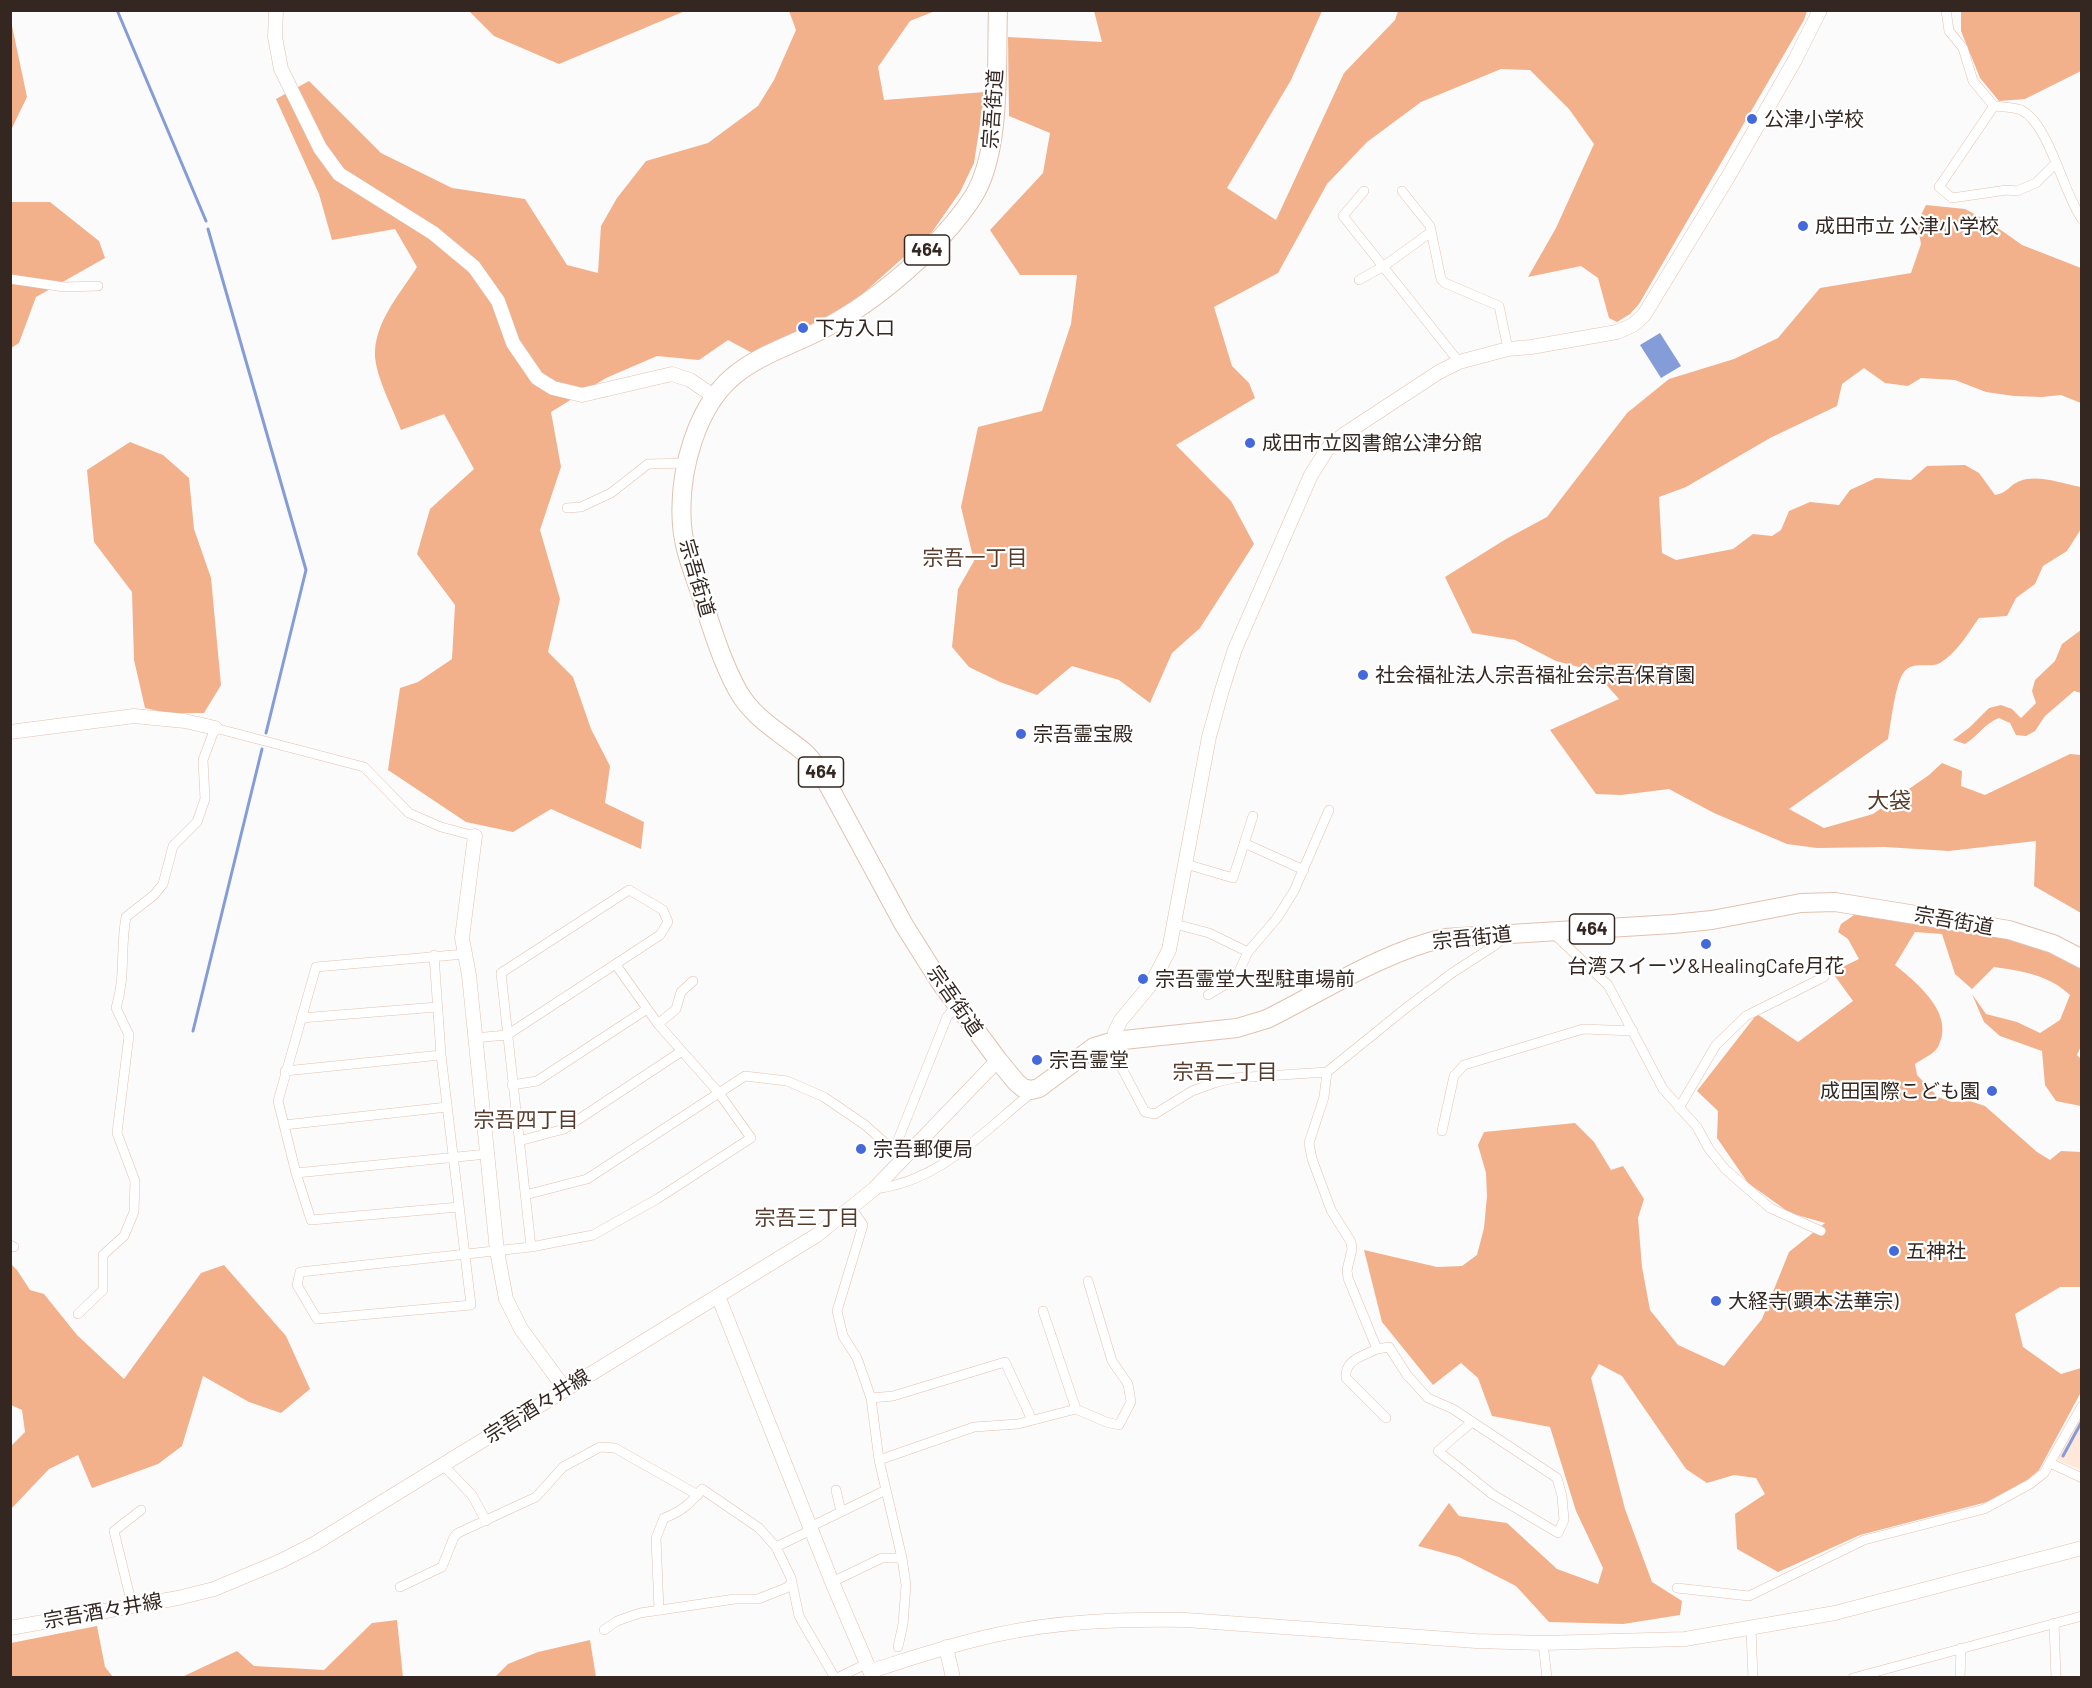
<!DOCTYPE html>
<html>
<head>
<meta charset="utf-8">
<style>
	body { margin:0 }
	#map { position:relative; width:2092px; height:1688px; overflow:hidden; background:#fbfbfb; font-family:Barlow,sans-serif }
	canvas { display:block }
	.frame { position:absolute; inset:0; border:12px solid #342721; pointer-events:none }
</style>
</head>
<body>
<div id="map">
<canvas width="2092" height="1688"></canvas>
<div class="frame"></div>
</div>
<script>
const g = document.querySelector('canvas').getContext('2d');
g.lineJoin = 'round';
function fill(path, color) {
  g.fillStyle = color;
  g.fill(path, 'evenodd');
}
function strokePath(path, color, width, dash) {
  g.strokeStyle = color;
  g.lineWidth = width;
  g.lineCap = dash ? 'butt' : 'round';
  g.setLineDash(dash || []);
  g.stroke(path);
}
function drawText(font, color, halo, rows, align = 'center') {
  g.font = font + ' Barlow,"Noto Sans JP",sans-serif';
  g.lineWidth = 4.5;
  g.setLineDash([]);
  g.textBaseline = 'middle';
  g.strokeStyle = halo;
  g.fillStyle = color;
  for (const [text, x, y, turn = 0] of rows) {
    g.save();
    g.translate(x, y);
    g.rotate((+turn || 0) * Math.PI / 180);
    g.textAlign = isNaN(turn) ? turn : align;
    if (halo) g.strokeText(text, 0, 0);
    g.fillText(text, 0, 0);
    g.restore();
  }
}
const green = new Path2D(`
	M 2081,1415 L 2081,1470 L 2059,1461 L 2058,1457 Z`);
const forest = new Path2D(`
	M 469,11 L 685,11 L 559,64 L 494,36 Z
	M 789,11 L 935,11 L 910,21 L 878,67 L 884,100 L 985,92 L 974,163 L 960,192 L 932,232 L 850,305 L 754,354 L 728,340 L 699,360 L 657,356 L 606,378 L 551,412 L 561,467 L 540,530 L 560,599 L 548,652 L 573,677 L 591,729 L 610,766 L 605,803 L 644,822 L 641,849 L 551,809 L 513,832 L 466,822 L 388,770 L 400,688 L 418,682 L 452,659 L 455,605 L 417,554 L 430,509 L 474,469 L 444,414 L 401,430 C 393,409 380,385 376,364 C 369,328 400,294 417,267 L 395,229 L 332,240 L 319,194 L 276,99 L 309,81 L 381,153 L 452,188 L 525,199 L 567,265 L 598,273 L 601,226 L 617,198 L 646,161 L 708,143 L 758,106 L 774,80 L 796,30 Z
	M 1094,11 L 1322,11 L 1291,80 L 1227,188 L 1276,220 L 1344,73 L 1395,20 L 1398,11 L 1807,11 L 1804,20 L 1639,304 L 1630,314 L 1617,322 L 1609,318 L 1598,278 L 1581,266 L 1528,277 L 1556,228 L 1594,144 L 1569,109 L 1530,70 L 1501,69 L 1421,102 L 1367,142 L 1327,184 L 1278,273 L 1214,307 L 1232,366 L 1249,383 L 1255,398 L 1176,445 L 1231,501 L 1254,544 L 1200,628 L 1172,653 L 1150,703 L 1119,680 L 1072,666 L 1037,695 L 1000,682 L 969,667 L 952,647 L 958,589 L 974,561 L 961,507 L 978,427 L 1042,411 L 1071,324 L 1077,275 L 1020,275 L 990,230 L 1043,173 L 1050,133 L 1009,116 L 1008,37 L 1102,42 Z
	M 1961,11 L 2081,11 L 2081,71 L 2025,99 L 1999,101 L 1980,78 L 1961,31 Z
	M 11,21 L 27,97 L 11,130 L 10,130 Z
	M 11,202 L 50,202 L 99,241 L 105,258 L 36,297 L 19,343 L 11,348 Z
	M 1926,205 L 1965,209 L 1991,223 L 2022,245 L 2081,268 L 2081,403 L 2061,395 L 2042,397 L 2014,396 L 1986,392 L 1955,380 L 1921,378 L 1908,386 L 1885,383 L 1864,368 L 1842,384 L 1837,406 L 1770,438 L 1686,487 L 1659,497 L 1662,553 L 1676,560 L 1733,549 L 1753,534 L 1772,536 L 1781,530 L 1789,511 L 1810,502 L 1839,505 L 1850,490 L 1876,478 L 1911,480 L 1927,466 L 1965,465 L 1979,473 L 1995,495 C 2008,493 2009,485 2020,481 C 2038,474 2063,484 2081,487 L 2081,529 L 2067,551 L 2043,566 L 2035,584 L 2016,598 L 2007,616 L 1979,618 C 1968,633 1957,653 1940,663 C 1929,669 1913,660 1904,672 C 1895,683 1891,724 1888,739 L 1789,809 L 1824,828 L 1873,814 L 1929,775 L 1942,763 L 1962,771 L 1961,786 L 1985,795 L 2070,754 L 2081,755 L 2081,913 L 2034,886 L 2036,841 L 1949,851 L 1885,847 L 1817,848 L 1787,844 L 1714,813 L 1669,789 L 1621,795 L 1596,794 L 1550,730 L 1619,699 L 1594,671 L 1556,661 L 1515,640 L 1472,633 L 1445,577 L 1506,539 L 1547,517 L 1627,413 L 1669,379 L 1734,359 L 1778,338 L 1820,288 L 1911,273 L 1921,244 L 1917,223 Z
	M 130,442 L 163,455 L 189,478 L 194,529 L 211,578 L 221,685 L 204,713 L 167,713 L 145,708 L 134,660 L 132,592 L 94,542 L 87,470 Z
	M 2081,630 L 2081,693 L 2074,691 L 2045,716 L 2035,731 L 2026,736 L 2016,735 L 2010,723 L 1999,718 C 1985,723 1977,737 1965,744 L 1953,740 L 1970,727 L 1989,708 L 2001,705 L 2012,709 L 2021,718 L 2036,703 L 2032,691 L 2035,680 L 2055,661 L 2062,644 Z
	M 1860,911 L 2029,942 L 2081,965 L 2081,1046 L 2077,1055 L 2081,1059 L 2081,1106 L 2056,1101 L 2045,1085 L 2042,1051 L 2000,1036 L 1984,1022 L 1972,994 L 1986,1014 L 2017,1022 L 2040,1033 L 2060,1020 L 2070,995 C 2049,975 2022,971 1994,967 L 1972,989 L 1955,974 L 1942,934 L 1915,932 L 1895,965 C 1917,983 1956,1014 1938,1047 C 1934,1054 1922,1059 1915,1064 L 1917,1075 L 1938,1097 L 1952,1102 L 1970,1101 L 1985,1106 L 2037,1152 L 2050,1160 L 2061,1151 L 2081,1152 L 2081,1287 L 2060,1287 L 2015,1314 L 2023,1347 L 2061,1374 L 2081,1368 L 2081,1392 L 2039,1470 L 2027,1480 L 1987,1502 L 1860,1535 L 1778,1572 L 1737,1549 L 1735,1514 L 1765,1494 L 1756,1478 L 1734,1475 L 1707,1483 L 1686,1469 L 1622,1376 L 1599,1364 L 1591,1378 L 1625,1509 L 1652,1582 L 1682,1601 L 1680,1615 L 1623,1624 L 1549,1622 L 1516,1586 L 1459,1557 L 1418,1546 L 1449,1503 L 1459,1516 L 1507,1523 L 1557,1569 L 1598,1584 L 1603,1568 L 1576,1511 L 1550,1427 L 1492,1416 L 1478,1378 L 1461,1363 L 1433,1385 L 1382,1322 L 1364,1250 L 1437,1267 L 1462,1266 L 1477,1255 L 1484,1228 L 1487,1196 L 1486,1173 L 1478,1145 L 1484,1132 L 1575,1123 L 1594,1142 L 1611,1170 L 1623,1166 L 1644,1199 L 1638,1218 L 1642,1267 L 1650,1310 L 1678,1345 L 1724,1366 L 1762,1319 L 1789,1252 L 1825,1223 L 1790,1213 L 1748,1183 L 1717,1138 L 1718,1111 L 1697,1091 L 1757,1014 L 1798,1042 L 1853,1001 L 1832,972 L 1859,959 L 1848,939 L 1838,932 L 1841,924 Z
	M 11,1264 L 17,1270 L 30,1290 L 44,1294 L 77,1335 L 124,1379 L 201,1273 L 224,1265 L 286,1336 L 310,1389 L 281,1413 L 249,1402 L 203,1376 L 182,1446 L 158,1464 L 92,1488 L 78,1455 L 49,1469 L 11,1509 L 11,1446 L 25,1432 L 22,1410 L 11,1405 Z
	M 397,1620 L 403,1677 L 182,1677 L 237,1651 L 254,1666 L 324,1670 L 372,1623 Z
	M 97,1626 L 105,1667 L 113,1677 L 11,1677 L 11,1643 Z
	M 590,1640 L 596,1677 L 495,1677 L 508,1664 L 538,1652 Z`);
const water = new Path2D(`
	M 1660,333 L 1681,366 L 1661,378 L 1640,345 Z`);
const stream = new Path2D(`
	M 117,10 L 206,221
	M 208,229 L 306,570 L 266,733
	M 193,1031 L 262,749
	M 2063,1456 L 2082,1421`);
const street = new Path2D(`
	M 1946,10 L 1949,31 L 1963,48 L 1973,81 L 1994,106 C 2002,107 2014,107 2021,110 C 2049,123 2063,193 2082,219
	M 1994,106 L 1939,187 L 1952,198 L 2007,190 L 2017,191 L 2036,183 L 2055,164
	M 1364,191 L 1343,216 L 1459,362
	M 1402,191 L 1430,226 L 1441,279 L 1445,283 L 1499,306 L 1508,349
	M 10,279 L 64,287 L 98,286
	M 1359,280 L 1384,266 L 1431,232
	M 567,508 L 581,507 L 611,493 L 648,464 L 688,463
	M 1244,843 L 1304,870
	M 1186,864 L 1233,878 L 1253,816
	M 1175,924 L 1209,933 L 1248,952 L 1277,918 L 1294,891 L 1329,810
	M 1553,933 L 1608,985 L 1663,1089 L 1697,1127 L 1709,1149 L 1725,1169 L 1770,1208 L 1821,1231
	M 434,955 L 441,1055 L 471,1305 L 317,1319 L 297,1285 L 300,1272 L 531,1247 L 593,1235 L 657,1199 L 751,1138 L 719,1093 L 658,1024 L 616,965
	M 1208,995 L 1236,978 L 1248,952
	M 301,1018 L 437,1007
	M 658,1024 L 676,1009 L 681,992 L 693,981
	M 474,1038 L 507,1035 L 660,935 L 668,922 L 663,910 L 629,890 L 501,973 L 531,1247
	M 1114,1041 L 1117,1059 L 1145,1112 L 1155,1114 L 1192,1091 L 1217,1082 L 1234,1078 L 1327,1072 L 1406,1008 L 1452,973 L 1497,944 L 1499,935
	M 285,1071 L 441,1055
	M 1327,1072 L 1324,1097 L 1309,1143 L 1312,1159 L 1331,1210 L 1351,1242 L 1352,1249 L 1347,1270 L 1348,1278 L 1377,1349 L 1389,1347 L 1407,1375 L 1428,1398 L 1453,1409 L 1557,1478 L 1562,1496 L 1564,1520 L 1558,1533 L 1492,1494 L 1438,1451 L 1472,1422
	M 512,1085 L 537,1081 L 647,1009
	M 1679,1108 L 1716,1045 L 1746,1016 L 1824,977
	M 284,1125 L 447,1107
	M 1442,1131 L 1454,1076 L 1464,1065 L 1583,1029 L 1633,1031
	M 519,1141 L 564,1129 L 682,1051
	M 894,1150 L 947,1017 L 957,1005
	M 296,1173 L 487,1154
	M 874,1189 C 941,1182 984,1130 1035,1090
	M 525,1195 L 587,1179 L 745,1076 L 787,1081 L 824,1097 L 865,1125 L 902,1158
	M 459,1207 L 311,1220 L 296,1173 L 278,1101 L 316,967 L 465,954
	M 851,1208 L 863,1225 L 837,1311 L 843,1336 L 857,1358 L 871,1398 L 879,1460 L 902,1558 L 906,1585 L 903,1624 L 898,1647
	M 10,1245 L 14,1247
	M 1043,1311 L 1076,1409
	M 78,1314 L 103,1290 L 103,1255 L 124,1236 L 134,1212 L 135,1181 L 117,1133 L 129,1035 L 116,1008 C 126,976 120,949 126,917 L 154,895 L 163,884 L 173,846 L 197,822 L 205,799 L 203,760 L 215,728 L 364,767 L 409,813 L 441,827 L 475,836
	M 1377,1349 C 1363,1356 1344,1360 1346,1378 L 1386,1418
	M 871,1398 L 893,1396 L 1005,1362 L 1032,1420
	M 879,1460 L 974,1427 L 1018,1424 L 1076,1409 L 1106,1422 L 1119,1425 L 1131,1402 L 1128,1384 L 1112,1361 L 1088,1281
	M 2050,1463 L 2082,1478
	M 442,1464 L 472,1495 L 486,1521
	M 836,1490 L 841,1512
	M 810,1527 L 886,1490
	M 811,1530 L 776,1547 L 791,1578 L 799,1616 L 835,1678
	M 832,1582 L 882,1558 L 902,1558
	M 400,1587 L 442,1567 L 454,1537 L 458,1533 L 536,1497 L 563,1467 L 600,1447 L 615,1448 L 698,1495
	M 1677,1588 L 1749,1596 L 1864,1540 L 1984,1509 L 2030,1484 L 2044,1473 L 2082,1406
	M 132,1605 L 114,1531 L 141,1510
	M 659,1610 L 656,1538 L 664,1518 C 681,1512 691,1503 702,1489 L 759,1528 L 776,1547
	M 2054,1623 L 2056,1678
	M 1751,1629 L 1753,1678
	M 604,1630 L 617,1621 L 640,1613 L 735,1599 L 758,1599 L 786,1588 L 791,1584
	M 1543,1643 L 1547,1678
	M 837,1678 L 868,1663
	M 1853,1678 L 2082,1616
	M 1960,1678 L 1961,1648`);
const secondary = new Path2D(`
	M 276,10 L 275,37 L 281,69 L 320,148 L 339,174 L 433,233 L 474,267 L 498,301 L 513,343 L 537,378 L 553,388 L 582,395 L 672,374 L 690,380 L 715,397
	M 10,732 L 134,716 L 185,721 L 215,728
	M 475,836 L 462,938 L 469,975 L 497,1251 L 506,1299 L 521,1329 L 565,1389
	M 1114,1041 L 1115,1032 L 1121,1020 L 1152,983 L 1169,950 L 1209,737 L 1222,690 L 1235,649 L 1311,475 L 1328,448 L 1343,435 L 1439,372 L 1459,362 L 1508,349 L 1531,347 L 1617,332 L 1633,325 L 1644,315 L 1728,177 L 1795,60 L 1820,10
	M 718,1296 L 832,1582 L 873,1678
	M 10,1628 L 178,1598 L 214,1589 L 281,1561 L 314,1544 L 817,1235 L 874,1189 L 998,1060
	M 946,1647 L 953,1678
	M 871,1671 C 912,1658 953,1644 995,1635 C 1058,1621 1122,1619 1186,1620 L 1476,1641 L 1543,1643 L 1685,1639 L 1835,1613 L 2082,1548`);
const highway = new Path2D(`
	M 998,10 C 996,64 1002,151 973,197 C 941,246 877,301 825,328 C 797,343 766,352 740,371 C 696,402 678,473 682,525 C 684,551 694,574 702,598 C 712,629 722,662 738,691 C 754,719 780,732 804,752 C 810,757 814,764 820,770 L 904,925 L 940,982 L 998,1060 L 1016,1082 L 1023,1088 L 1031,1090 L 1039,1088 L 1094,1047 L 1114,1041 L 1237,1028 L 1267,1019 C 1323,991 1385,951 1445,938 L 1673,924 L 1712,920 L 1801,903 L 1835,902 L 2009,930 L 2053,944 L 2082,959`);
const markers = [
	[1752,119,6,"#4469db"],
	[1803,226,6,"#4469db"],
	[803,328,6,"#4469db"],
	[1250,443,6,"#4469db"],
	[1363,675,6,"#4469db"],
	[1021,734,6,"#4469db"],
	[1706,944,6,"#4469db"],
	[1143,979,6,"#4469db"],
	[1037,1060,6,"#4469db"],
	[1992,1091,6,"#4469db"],
	[861,1149,6,"#4469db"],
	[1894,1251,6,"#4469db"],
	[1716,1301,6,"#4469db"]
];
const shields = [
	[927,250,45],
	[821,772,45],
	[1592,929,45]
];
const shieldNames = [
	["464",927,250],
	["464",821,772],
	["464",1592,929]
];
const streetNames = [
	["宗吾街道",993,109,-86],
	["宗吾街道",697,578,74],
	["宗吾街道",1954,921,10],
	["宗吾街道",1472,938,-6],
	["宗吾街道",955,1001,55],
	["宗吾酒々井線",537,1406,-32],
	["宗吾酒々井線",103,1611,-10]
];
const poiNames = [
	["公津小学校",1764,119],
	["成田市立 公津小学校",1815,226],
	["下方入口",815,328],
	["成田市立図書館公津分館",1262,443],
	["社会福祉法人宗吾福祉会宗吾保育園",1375,675],
	["宗吾霊宝殿",1033,734],
	["台湾スイーツ&HealingCafe月花",1706,966,"center"],
	["宗吾霊堂大型駐車場前",1155,979],
	["宗吾霊堂",1049,1060],
	["成田国際こども園",1980,1091,"right"],
	["宗吾郵便局",873,1149],
	["五神社",1906,1251],
	["大経寺(顕本法華宗)",1728,1301]
];
const neighbourhoodNames = [
	["宗吾一丁目",975,558],
	["宗吾二丁目",1225,1072],
	["宗吾四丁目",526,1120],
	["宗吾三丁目",807,1218]
];
const quarterNames = [
	["大袋",1889,801]
];
fill(green, '#ffe7da');
fill(forest, '#f2b08b');
fill(water, '#849cd8');
strokePath(stream, '#849cd8', 3);
strokePath(street, '#e2c1b0', 10);
strokePath(secondary, '#e2c1b0', 15);
strokePath(highway, '#e2c1b0', 20);
strokePath(street, '#fff', 9);
strokePath(secondary, '#fff', 14);
strokePath(highway, '#fff', 18);
for (const [x, y, r, color] of markers) {
  const dot = new Path2D();
  dot.arc(x, y, r, 0, 2 * Math.PI);
  g.fillStyle = color;
  g.fill(dot);
  strokePath(dot, '#fff', 2);
}
for (const [x, y, w] of shields) {
  const box = new Path2D();
  box.roundRect(x - w / 2, y - 15, w, 30, 4.5);
  g.fillStyle = '#fff';
  g.fill(box);
  strokePath(box, '#342721', 1.5);
}
drawText('bold 18px', '#342721', null, shieldNames);
drawText('20px', '#342721', '#fff', streetNames);
drawText('20px', '#342721', '#fff', poiNames, 'left');
drawText('21px', '#563c2d', '#fff', neighbourhoodNames);
drawText('22px', '#563c2d', '#fff', quarterNames);
</script>
</body>
</html>
